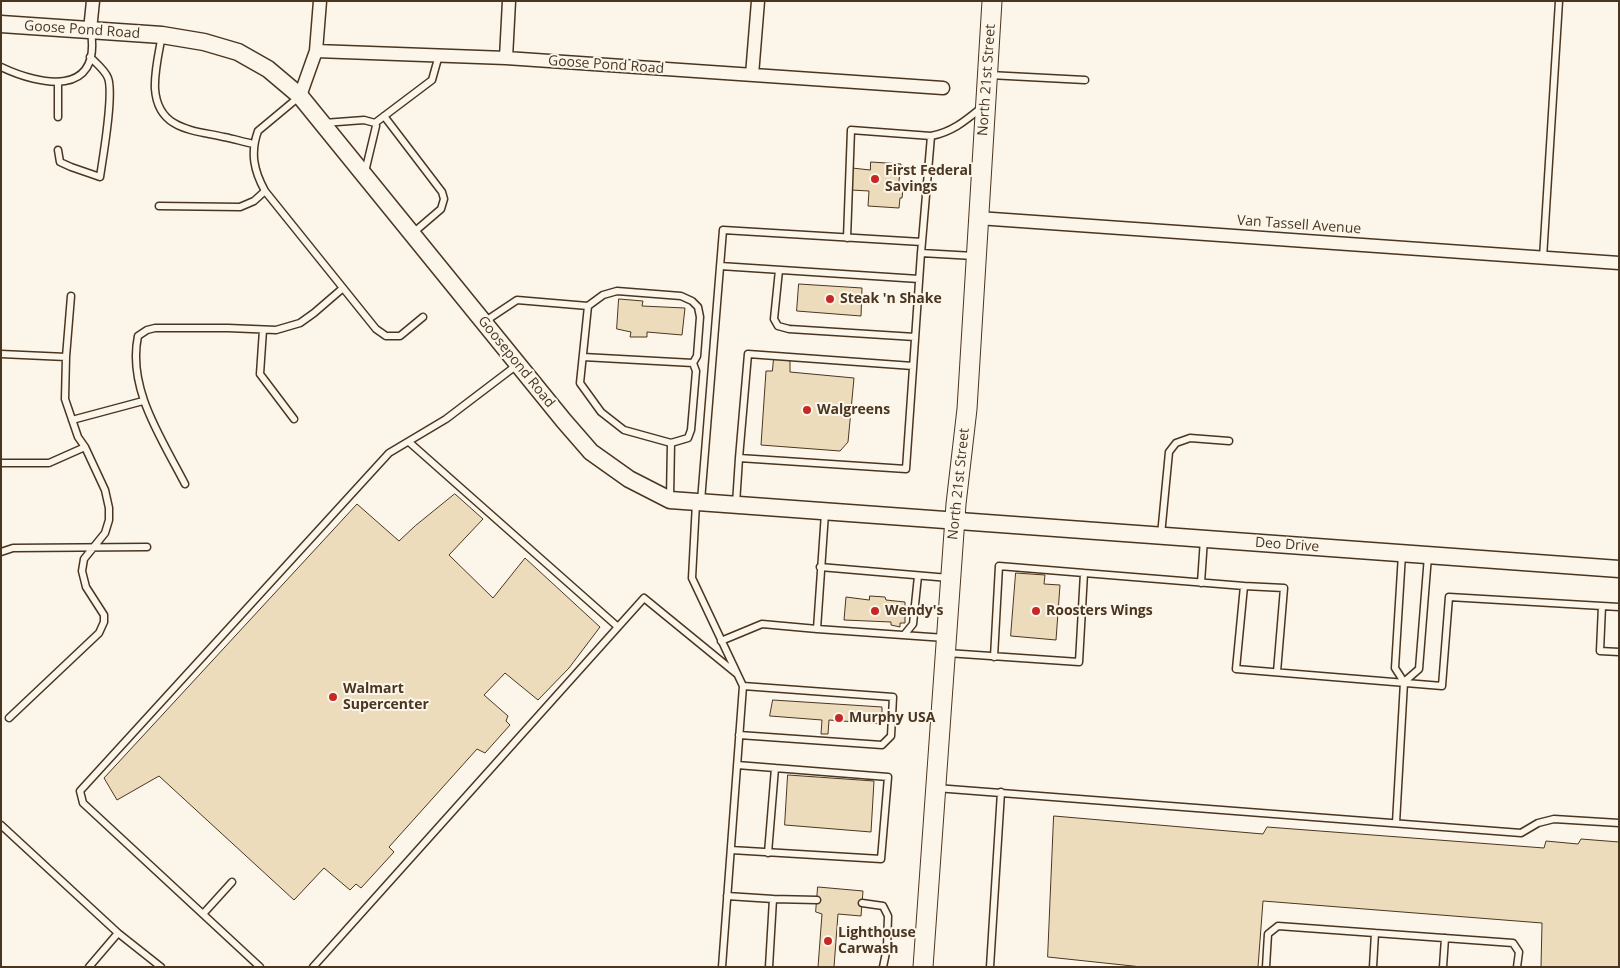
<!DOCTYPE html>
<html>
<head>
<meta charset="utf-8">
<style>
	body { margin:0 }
	#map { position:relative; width:1620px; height:968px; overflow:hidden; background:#fbf6e9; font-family:"Open Sans",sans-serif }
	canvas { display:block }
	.frame { position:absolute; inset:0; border:2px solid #4a3520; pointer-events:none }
</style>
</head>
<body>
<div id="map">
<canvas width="1620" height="968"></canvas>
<div class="frame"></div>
</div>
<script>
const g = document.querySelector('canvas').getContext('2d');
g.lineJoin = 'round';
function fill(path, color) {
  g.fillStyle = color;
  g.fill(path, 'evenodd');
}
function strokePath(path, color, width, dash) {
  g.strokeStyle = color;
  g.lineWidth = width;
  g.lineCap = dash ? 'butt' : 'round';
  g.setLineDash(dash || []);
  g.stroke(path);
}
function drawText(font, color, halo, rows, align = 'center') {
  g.font = font + ' "Open Sans",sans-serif';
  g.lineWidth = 4;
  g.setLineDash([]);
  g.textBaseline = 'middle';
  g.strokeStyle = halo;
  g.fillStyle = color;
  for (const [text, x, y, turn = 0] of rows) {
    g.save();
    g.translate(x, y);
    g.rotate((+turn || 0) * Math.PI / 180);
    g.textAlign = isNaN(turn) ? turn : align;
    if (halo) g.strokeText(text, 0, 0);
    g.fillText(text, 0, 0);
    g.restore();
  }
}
const building = new Path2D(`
	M 871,162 L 901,164 L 898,189 L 903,189 L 902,198 L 900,198 L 899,208 L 868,206 L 869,191 L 851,190 L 852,168 L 870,170 Z
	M 799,284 L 862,288 L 861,316 L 797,311 Z
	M 619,299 L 643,301 L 642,306 L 685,308 L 682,335 L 647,332 L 647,337 L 630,337 L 631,332 L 617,329 Z
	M 774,358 L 790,360 L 790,372 L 854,378 L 848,442 L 840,451 L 761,445 L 766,371 L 772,371 Z
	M 455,494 L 483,519 L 449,555 L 493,598 L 525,558 L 600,627 L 569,668 L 538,700 L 505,673 L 484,695 L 508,716 L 506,721 L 510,725 L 485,753 L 477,749 L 389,847 L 394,852 L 361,888 L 356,884 L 350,890 L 324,868 L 294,900 L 159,776 L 117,800 L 104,778 L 357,504 L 399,541 L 415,526 Z
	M 1016,573 L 1045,575 L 1044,584 L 1060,585 L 1056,640 L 1011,636 Z
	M 870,596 L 885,597 L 886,600 L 905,602 L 905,623 L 900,623 L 900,627 L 891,625 L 891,622 L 844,620 L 846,597 L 869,600 Z
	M 773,700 L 882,707 L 882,724 L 829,720 L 828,734 L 821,734 L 822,720 L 770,716 Z
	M 788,775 L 874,781 L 871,832 L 785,825 Z
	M 1054,816 L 1263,834 L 1267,827 L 1544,848 L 1546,841 L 1578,844 L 1581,839 L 1619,842 L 1619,967 L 1541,967 L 1542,923 L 1263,901 L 1258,967 L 1142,967 L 1048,957 Z
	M 818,887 L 863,891 L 861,916 L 838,914 L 834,967 L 818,967 L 822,914 L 816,912 Z`);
const service = new Path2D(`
	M 162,35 C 159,52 154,72 155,89 C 158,130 193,130 224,137 C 234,139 244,142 254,144
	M 1,67 C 41,86 101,97 91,32
	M 989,75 L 1085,80
	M 300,96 L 258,131 C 250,153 254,171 265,191 L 376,329 L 386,336 L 400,336 L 423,317
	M 384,116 L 442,192 L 444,199 L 441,209 L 413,233
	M 58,117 L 58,82
	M 324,123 L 364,120 L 375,123 L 376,126 L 365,172
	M 375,123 L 432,80 L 439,55
	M 58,150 L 60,162 L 71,167 L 100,177 C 103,157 114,94 108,78 C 105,70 96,63 90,57
	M 159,206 L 240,207 L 254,201 L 265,191
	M 847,238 L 851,130 L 931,136 C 952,132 965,121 981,108
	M 922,242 L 931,136
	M 1543,258 L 1559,1
	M 720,266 L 919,279
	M 779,270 L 774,319 L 778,326 L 789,329 L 915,337
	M 588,306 L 603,295 L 617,291 L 681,296 L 692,301 L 698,307 L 700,317 L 697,356 L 693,363
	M 484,322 L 517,300 L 588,306 L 580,383 L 601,412 L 624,430 L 671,443 L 670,498
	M 263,330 L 260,374 L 294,419
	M 1,354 L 66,357
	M 583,357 L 693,363 L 696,371 L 691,430 L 688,438 L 671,443
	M 913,366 L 748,354 L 739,458 L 906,469 L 921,253
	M 72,420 L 143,401
	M 409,442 L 618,627
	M 1,463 L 49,463 L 85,447
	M 185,484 C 162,439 127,389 138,336 L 147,330 L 155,328 L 228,328 L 276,330 L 300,323 L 314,313 L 343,288
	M 701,501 L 723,230 L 922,242 L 921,253 L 974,256
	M 696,503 L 692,578 L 743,686 L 722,967
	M 736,504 L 739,458
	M 825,513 L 817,629 L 945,638
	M 1161,535 L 1169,452 L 1176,443 L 1190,438 L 1229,441
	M 1,552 L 13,548 L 147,547
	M 820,567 L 949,578
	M 1201,583 L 1204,539
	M 1244,586 L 1284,588 L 1277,672
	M 1602,606 L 1600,651 L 1619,652
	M 904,635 L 913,624 L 918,576
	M 721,641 L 762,624 L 817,629
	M 947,653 L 1079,662 L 1084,573 L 1244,586 L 1236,669 L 1442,686 L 1449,597 L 1619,607
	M 994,657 L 999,566 L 1084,573
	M 1404,682 L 1419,669 L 1428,556
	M 9,718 L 99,633 L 104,622 L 104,615 L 86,587 L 82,571 L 84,559 L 105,533 L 109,520 L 109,508 L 105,490 L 85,447 L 78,437 L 65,399 L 66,357 L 71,296
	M 739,735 L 882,745 L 891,736 L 893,697 L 743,686
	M 936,788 L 1521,833 L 1538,823 L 1554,819 L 1619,823
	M 1396,823 L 1404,682 L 1395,668 L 1402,554
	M 1,825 L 118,933 L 161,967
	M 731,850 L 881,859 L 888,777 L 737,765
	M 768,853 L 775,768
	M 727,896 L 773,899 L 769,967
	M 773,899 L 817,900
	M 862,903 L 883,906 L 888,916 L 887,948 L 883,967
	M 203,914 L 232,882
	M 89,967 L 118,933
	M 260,967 L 83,803 L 80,791 L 389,453 L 446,419 L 517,365
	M 313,967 L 644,598 L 737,674
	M 990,967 L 1001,792
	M 1266,967 L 1268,934 L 1278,926 L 1513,943 L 1519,952 L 1517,967
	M 1373,967 L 1375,933
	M 1443,967 L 1445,938`);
const minor = new Path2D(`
	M 90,30 L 93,1
	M 316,51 L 320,1
	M 506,58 L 509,1
	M 752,75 L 758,1
	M 300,96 L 316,51 L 506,58 L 943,88
	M 978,218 L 1619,263`);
const tertiary = new Path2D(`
	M 1,24 L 162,35 L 204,42 L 238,52 L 268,69 L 300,96 L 564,421 L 591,452 L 629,479 L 670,500 L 1619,569`);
const secondary = new Path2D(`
	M 923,967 L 956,504 L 967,409 L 992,1`);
const markers = [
	[875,179,5,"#c62828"],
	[830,299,5,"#c62828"],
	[807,410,5,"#c62828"],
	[875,611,5,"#c62828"],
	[1036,611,5,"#c62828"],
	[333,697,5,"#c62828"],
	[839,718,5,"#c62828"],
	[828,941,5,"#c62828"]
];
const streetNames = [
	["Goose Pond Road",82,30,4],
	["Goose Pond Road",606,65,4],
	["North 21st Street",987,80,-86],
	["Van Tassell Avenue",1299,225,4],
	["Goosepond Road",516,362,51],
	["North 21st Street",959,484,-84],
	["Deo Drive",1287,545,4]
];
const poiNames = [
	["First Federal",885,171],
	["Savings",885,187],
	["Steak 'n Shake",840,299],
	["Walgreens",817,410],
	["Wendy's",885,611],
	["Roosters Wings",1046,611],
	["Walmart",343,689],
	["Supercenter",343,705],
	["Murphy USA",849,718],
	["Lighthouse",838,933],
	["Carwash",838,949]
];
fill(building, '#ecdcbc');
strokePath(building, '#4a3520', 1);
strokePath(service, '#4a3520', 9);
strokePath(minor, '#4a3520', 15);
strokePath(tertiary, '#4a3520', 19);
strokePath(secondary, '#4a3520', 21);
strokePath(service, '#fbf6e9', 6);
strokePath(minor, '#fbf6e9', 12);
strokePath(tertiary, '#fbf6e9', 16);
strokePath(secondary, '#fbf6e9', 19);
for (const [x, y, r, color] of markers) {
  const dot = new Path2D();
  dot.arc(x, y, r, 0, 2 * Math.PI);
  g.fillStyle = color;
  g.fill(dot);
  strokePath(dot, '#fbf6e9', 2);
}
drawText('14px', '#4a3520', '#fbf6e9', streetNames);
drawText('bold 14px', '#4a3520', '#fbf6e9', poiNames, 'left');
</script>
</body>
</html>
